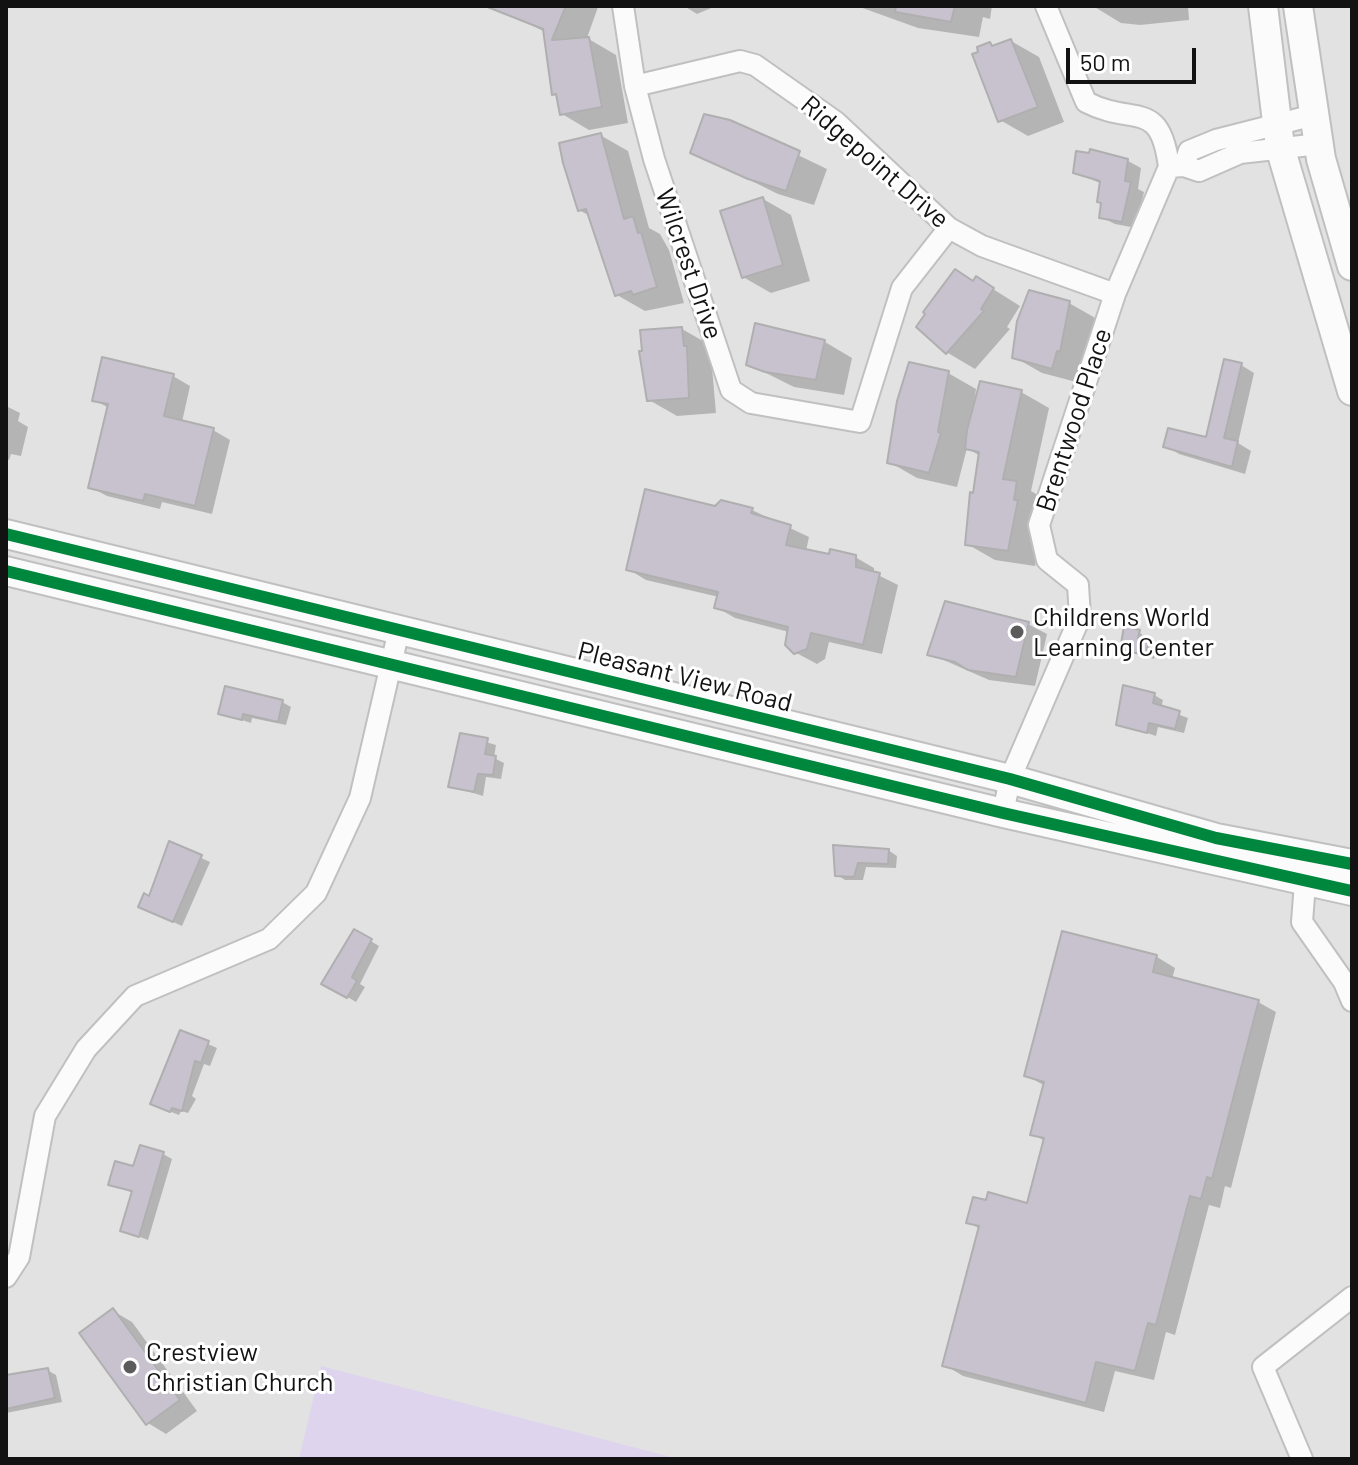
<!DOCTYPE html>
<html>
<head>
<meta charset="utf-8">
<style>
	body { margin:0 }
	#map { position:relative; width:1358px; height:1465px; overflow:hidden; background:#e2e2e3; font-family:Barlow,sans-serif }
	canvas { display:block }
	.frame { position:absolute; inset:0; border:8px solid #121213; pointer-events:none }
	.scale { position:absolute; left:1066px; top:48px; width:130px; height:36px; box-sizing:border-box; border:4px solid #121213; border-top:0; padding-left:10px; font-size:24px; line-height:28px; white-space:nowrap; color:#121213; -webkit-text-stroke:6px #fff; paint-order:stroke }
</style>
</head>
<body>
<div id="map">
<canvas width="1358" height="1465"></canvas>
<div class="frame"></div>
<div class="scale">50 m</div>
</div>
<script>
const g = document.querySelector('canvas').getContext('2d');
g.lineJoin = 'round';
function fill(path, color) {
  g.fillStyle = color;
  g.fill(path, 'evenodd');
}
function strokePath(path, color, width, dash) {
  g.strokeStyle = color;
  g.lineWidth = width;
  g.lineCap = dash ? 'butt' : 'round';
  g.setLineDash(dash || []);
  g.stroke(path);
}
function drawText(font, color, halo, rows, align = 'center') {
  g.font = font + ' Barlow,sans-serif';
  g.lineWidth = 6;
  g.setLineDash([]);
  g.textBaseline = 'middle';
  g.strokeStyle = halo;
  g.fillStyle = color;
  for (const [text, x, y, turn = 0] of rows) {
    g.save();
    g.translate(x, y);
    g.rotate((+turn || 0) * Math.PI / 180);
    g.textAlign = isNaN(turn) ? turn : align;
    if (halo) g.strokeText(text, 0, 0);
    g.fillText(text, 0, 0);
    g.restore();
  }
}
const green = new Path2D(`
	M 321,1366 L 679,1459 L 299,1459 Z`);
const shadow = new Path2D(`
	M 494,6 L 598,7 L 587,38 L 616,55 L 628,123 L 589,130 L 562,114 L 558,96 L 554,94 L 545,32 Z
	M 684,6 L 716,6 L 697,14 Z
	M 857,6 L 992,6 L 990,19 L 983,17 L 979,37 L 918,28 Z
	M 1188,6 L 1189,20 L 1140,25 L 1121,23 L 1093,6 Z
	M 1011,41 L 1039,57 L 1064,122 L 1028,136 L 1000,120 L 990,44 L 996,47 Z
	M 729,122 L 827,169 L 814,205 L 778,194 L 693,152 Z
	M 600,135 L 628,151 L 649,228 L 660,234 L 669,250 L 684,303 L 645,311 L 617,295 L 590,216 L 579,210 Z
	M 1128,161 L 1141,168 L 1138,189 L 1144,192 L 1136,228 L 1115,224 L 1101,217 L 1102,184 L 1075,172 Z
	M 763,199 L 791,215 L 810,281 L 771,293 L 743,277 Z
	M 977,279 L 1020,306 L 1007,327 L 1010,329 L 975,369 L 948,353 L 918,327 Z
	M 1069,303 L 1097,319 L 1080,383 L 1042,373 L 1014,357 Z
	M 682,329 L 710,345 L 716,413 L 677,416 L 649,400 Z
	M 825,342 L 852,358 L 844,395 L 794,387 L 748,364 Z
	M 1241,365 L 1254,373 L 1238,443 L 1251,451 L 1245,474 L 1179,454 L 1166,446 L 1207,439 Z
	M 948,373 L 976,389 L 974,403 L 1021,392 L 1049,408 L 1031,491 L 1044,499 L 1045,518 L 1035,566 L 995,560 L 967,544 L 980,456 L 967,448 L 957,487 L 917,478 L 889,462 Z
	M 173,376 L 190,386 L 182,422 L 213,430 L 230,440 L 212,514 L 162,502 L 160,509 L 107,496 L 90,487 L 109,408 L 94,400 Z
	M 6,406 L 20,413 L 18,421 L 28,427 L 21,456 L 11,454 L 9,460 L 6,459 Z
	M 716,508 L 752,510 L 809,537 L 806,551 L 855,557 L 874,568 L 874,573 L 898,585 L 882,654 L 829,642 L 825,659 L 817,664 L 789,649 L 789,632 L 735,618 L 716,607 L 719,597 L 646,580 L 628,569 Z
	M 1028,624 L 1047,634 L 1035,686 L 989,680 L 930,654 Z
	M 1139,632 L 1157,647 L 1154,659 L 1122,648 Z
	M 1154,695 L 1163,700 L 1161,708 L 1188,718 L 1184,733 L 1158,727 L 1156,736 L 1119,724 Z
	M 282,702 L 291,707 L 286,725 L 252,718 L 251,723 L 221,713 Z
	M 462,735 L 496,745 L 494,758 L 504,763 L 501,779 L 486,777 L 483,796 L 451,786 Z
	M 170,844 L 210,862 L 182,926 L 149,911 L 150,898 Z
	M 835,847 L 888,850 L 897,856 L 896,868 L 866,867 L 863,880 L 845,880 L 837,875 Z
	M 354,931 L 379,946 L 360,984 L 365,987 L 356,1002 L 324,983 Z
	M 1063,933 L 1157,957 L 1175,968 L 1172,979 L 1258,1002 L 1276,1012 L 1231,1188 L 1225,1186 L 1220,1208 L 1209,1205 L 1175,1335 L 1166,1332 L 1154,1380 L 1115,1371 L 1104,1412 L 963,1376 L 945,1365 L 980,1229 L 968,1222 L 1028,1205 L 1045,1141 L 1032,1134 L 1045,1086 L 1026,1075 Z
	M 181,1032 L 217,1048 L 210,1066 L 204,1064 L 192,1096 L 196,1099 L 188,1113 L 181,1111 L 179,1115 L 161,1108 Z
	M 163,1154 L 172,1159 L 148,1240 L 122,1230 L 133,1193 L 111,1184 Z
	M 113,1311 L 132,1322 L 197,1411 L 166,1434 L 148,1423 Z
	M 47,1370 L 56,1375 L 62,1402 L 6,1413 L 6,1377 Z`);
const building = new Path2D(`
	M 485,6 L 566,6 L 552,40 L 589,37 L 602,107 L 560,115 L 556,94 L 552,95 L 543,29 Z
	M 896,6 L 955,6 L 951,22 L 895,12 Z
	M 1011,39 L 1038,107 L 998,122 L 972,54 L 978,52 L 977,47 L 990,42 L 992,46 Z
	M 704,114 L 730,120 L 800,151 L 786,191 L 748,179 L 690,153 Z
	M 601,133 L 624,219 L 633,216 L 638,233 L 641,232 L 657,287 L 633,295 L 631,291 L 615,296 L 586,209 L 578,211 L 563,163 L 559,143 Z
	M 1090,149 L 1128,159 L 1125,181 L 1131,182 L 1122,222 L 1099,218 L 1101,203 L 1097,202 L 1100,181 L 1073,173 L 1076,151 L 1089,153 Z
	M 763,197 L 783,265 L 742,278 L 720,211 Z
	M 955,269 L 973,281 L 976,276 L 994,288 L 981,309 L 984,311 L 946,354 L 916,327 L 925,314 L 923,312 Z
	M 1029,290 L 1070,301 L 1060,352 L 1057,351 L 1052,369 L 1012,358 L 1017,321 Z
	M 755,323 L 825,340 L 816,380 L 765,372 L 746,365 Z
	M 682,327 L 684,346 L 687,346 L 689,398 L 647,401 L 639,351 L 642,351 L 640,330 Z
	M 102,357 L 174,374 L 164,416 L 214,428 L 195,506 L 145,494 L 143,501 L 88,488 L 108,404 L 92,401 Z
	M 1224,359 L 1242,363 L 1224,438 L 1238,441 L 1232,467 L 1163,447 L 1168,428 L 1206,437 Z
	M 909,362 L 949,371 L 938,432 L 941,433 L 929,473 L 887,463 L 897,401 Z
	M 980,381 L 1022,390 L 1003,479 L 1017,481 L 1014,500 L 1018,500 L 1008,551 L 965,545 L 970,492 L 973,493 L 979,452 L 965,449 L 967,430 Z
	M 645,489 L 715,506 L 721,500 L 753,508 L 751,513 L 791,525 L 786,545 L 829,554 L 830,549 L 856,555 L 856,567 L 880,573 L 863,645 L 811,633 L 807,649 L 794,654 L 785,645 L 788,627 L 714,608 L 718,592 L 626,570 Z
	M 945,601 L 1029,622 L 1016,677 L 968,670 L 955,662 L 927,655 Z
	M 1124,626 L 1140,630 L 1138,638 L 1149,640 L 1146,655 L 1120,650 Z
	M 1123,685 L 1155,693 L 1153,703 L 1180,711 L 1175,729 L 1149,723 L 1147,733 L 1116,725 Z
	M 225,686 L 283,700 L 278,722 L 243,714 L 242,720 L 218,714 Z
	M 460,733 L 488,738 L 485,754 L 496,756 L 493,775 L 478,774 L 474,792 L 448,787 Z
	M 169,841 L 202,855 L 173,922 L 138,907 L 144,893 L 149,896 Z
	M 833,845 L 889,849 L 888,864 L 858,863 L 854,877 L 835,876 Z
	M 354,929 L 372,939 L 352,977 L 357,981 L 347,998 L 321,984 Z
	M 1062,931 L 1157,955 L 1153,972 L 1259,1000 L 1212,1179 L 1207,1177 L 1201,1199 L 1190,1196 L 1156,1325 L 1148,1323 L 1135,1371 L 1096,1362 L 1086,1403 L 942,1366 L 979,1226 L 966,1223 L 973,1197 L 986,1200 L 988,1192 L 1027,1203 L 1044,1138 L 1030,1135 L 1044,1082 L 1024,1076 Z
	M 180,1030 L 209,1041 L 201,1063 L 195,1061 L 182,1111 L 172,1108 L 170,1112 L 150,1104 Z
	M 140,1145 L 164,1152 L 139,1237 L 120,1231 L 132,1191 L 108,1185 L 115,1161 L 133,1166 Z
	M 113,1308 L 180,1400 L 146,1425 L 79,1333 Z
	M 48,1368 L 55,1398 L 6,1409 L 6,1375 Z`);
const street = new Path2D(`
	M 623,6 L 635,86 L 654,159 L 731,390 L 751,403 L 860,422 L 902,288 L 949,228
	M 1046,6 L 1086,102 C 1134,127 1160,97 1169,167
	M 635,86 L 740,61 L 755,65 L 836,122 L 949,228 L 982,246 L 1115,294
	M 1184,166 L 1189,151 L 1216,140 L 1314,115
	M 1003,813 L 1010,779 L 1080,617 L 1078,585 L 1047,560 L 1039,525 L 1115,294 L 1169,167 L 1184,166 L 1199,171 L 1240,153 L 1319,144
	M 1305,883 L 1302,922 L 1344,982 L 1352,1001
	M 6,1277 L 19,1257 L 45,1116 L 86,1049 L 135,996 L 269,939 L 316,893 L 360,798 L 399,630
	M 1302,1459 L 1263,1367 L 1352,1297`);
const secondary = new Path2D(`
	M 1263,6 L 1280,147 L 1352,391
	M 1298,6 L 1321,159 L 1352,266
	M 6,534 L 1010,779 L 1216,838 L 1352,864
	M 6,571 L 1003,813 L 1352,891`);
const cycleway = new Path2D(`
	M 6,534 L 1010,779 L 1216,838 L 1352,864
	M 6,571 L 1003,813 L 1352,891`);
const markers = [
	[1017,632,8,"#5b5b5c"],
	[130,1367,8,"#5b5b5c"]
];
const streetNames = [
	["Ridgepoint Drive",875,162,41],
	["Wilcrest Drive",689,264,71],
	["Brentwood Place",1074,420,-72],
	["Pleasant View Road",685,677,14]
];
const poiNames = [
	["Childrens World",1033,617],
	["Learning Center",1033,647],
	["Crestview",146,1352],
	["Christian Church",146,1382]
];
fill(green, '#ded4ed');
fill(shadow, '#0003');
fill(building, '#c8c2cf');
strokePath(building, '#afafb0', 2);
strokePath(street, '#c0c0c1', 24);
strokePath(secondary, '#c0c0c1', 32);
strokePath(street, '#fbfbfb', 20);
strokePath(secondary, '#fbfbfb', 28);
strokePath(cycleway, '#00873e', 12);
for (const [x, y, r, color] of markers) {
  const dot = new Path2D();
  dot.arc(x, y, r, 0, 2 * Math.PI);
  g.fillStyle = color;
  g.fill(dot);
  strokePath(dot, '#fff', 3);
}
drawText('26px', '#121213', '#fff', streetNames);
drawText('26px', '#121213', '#fff', poiNames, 'left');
</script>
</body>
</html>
